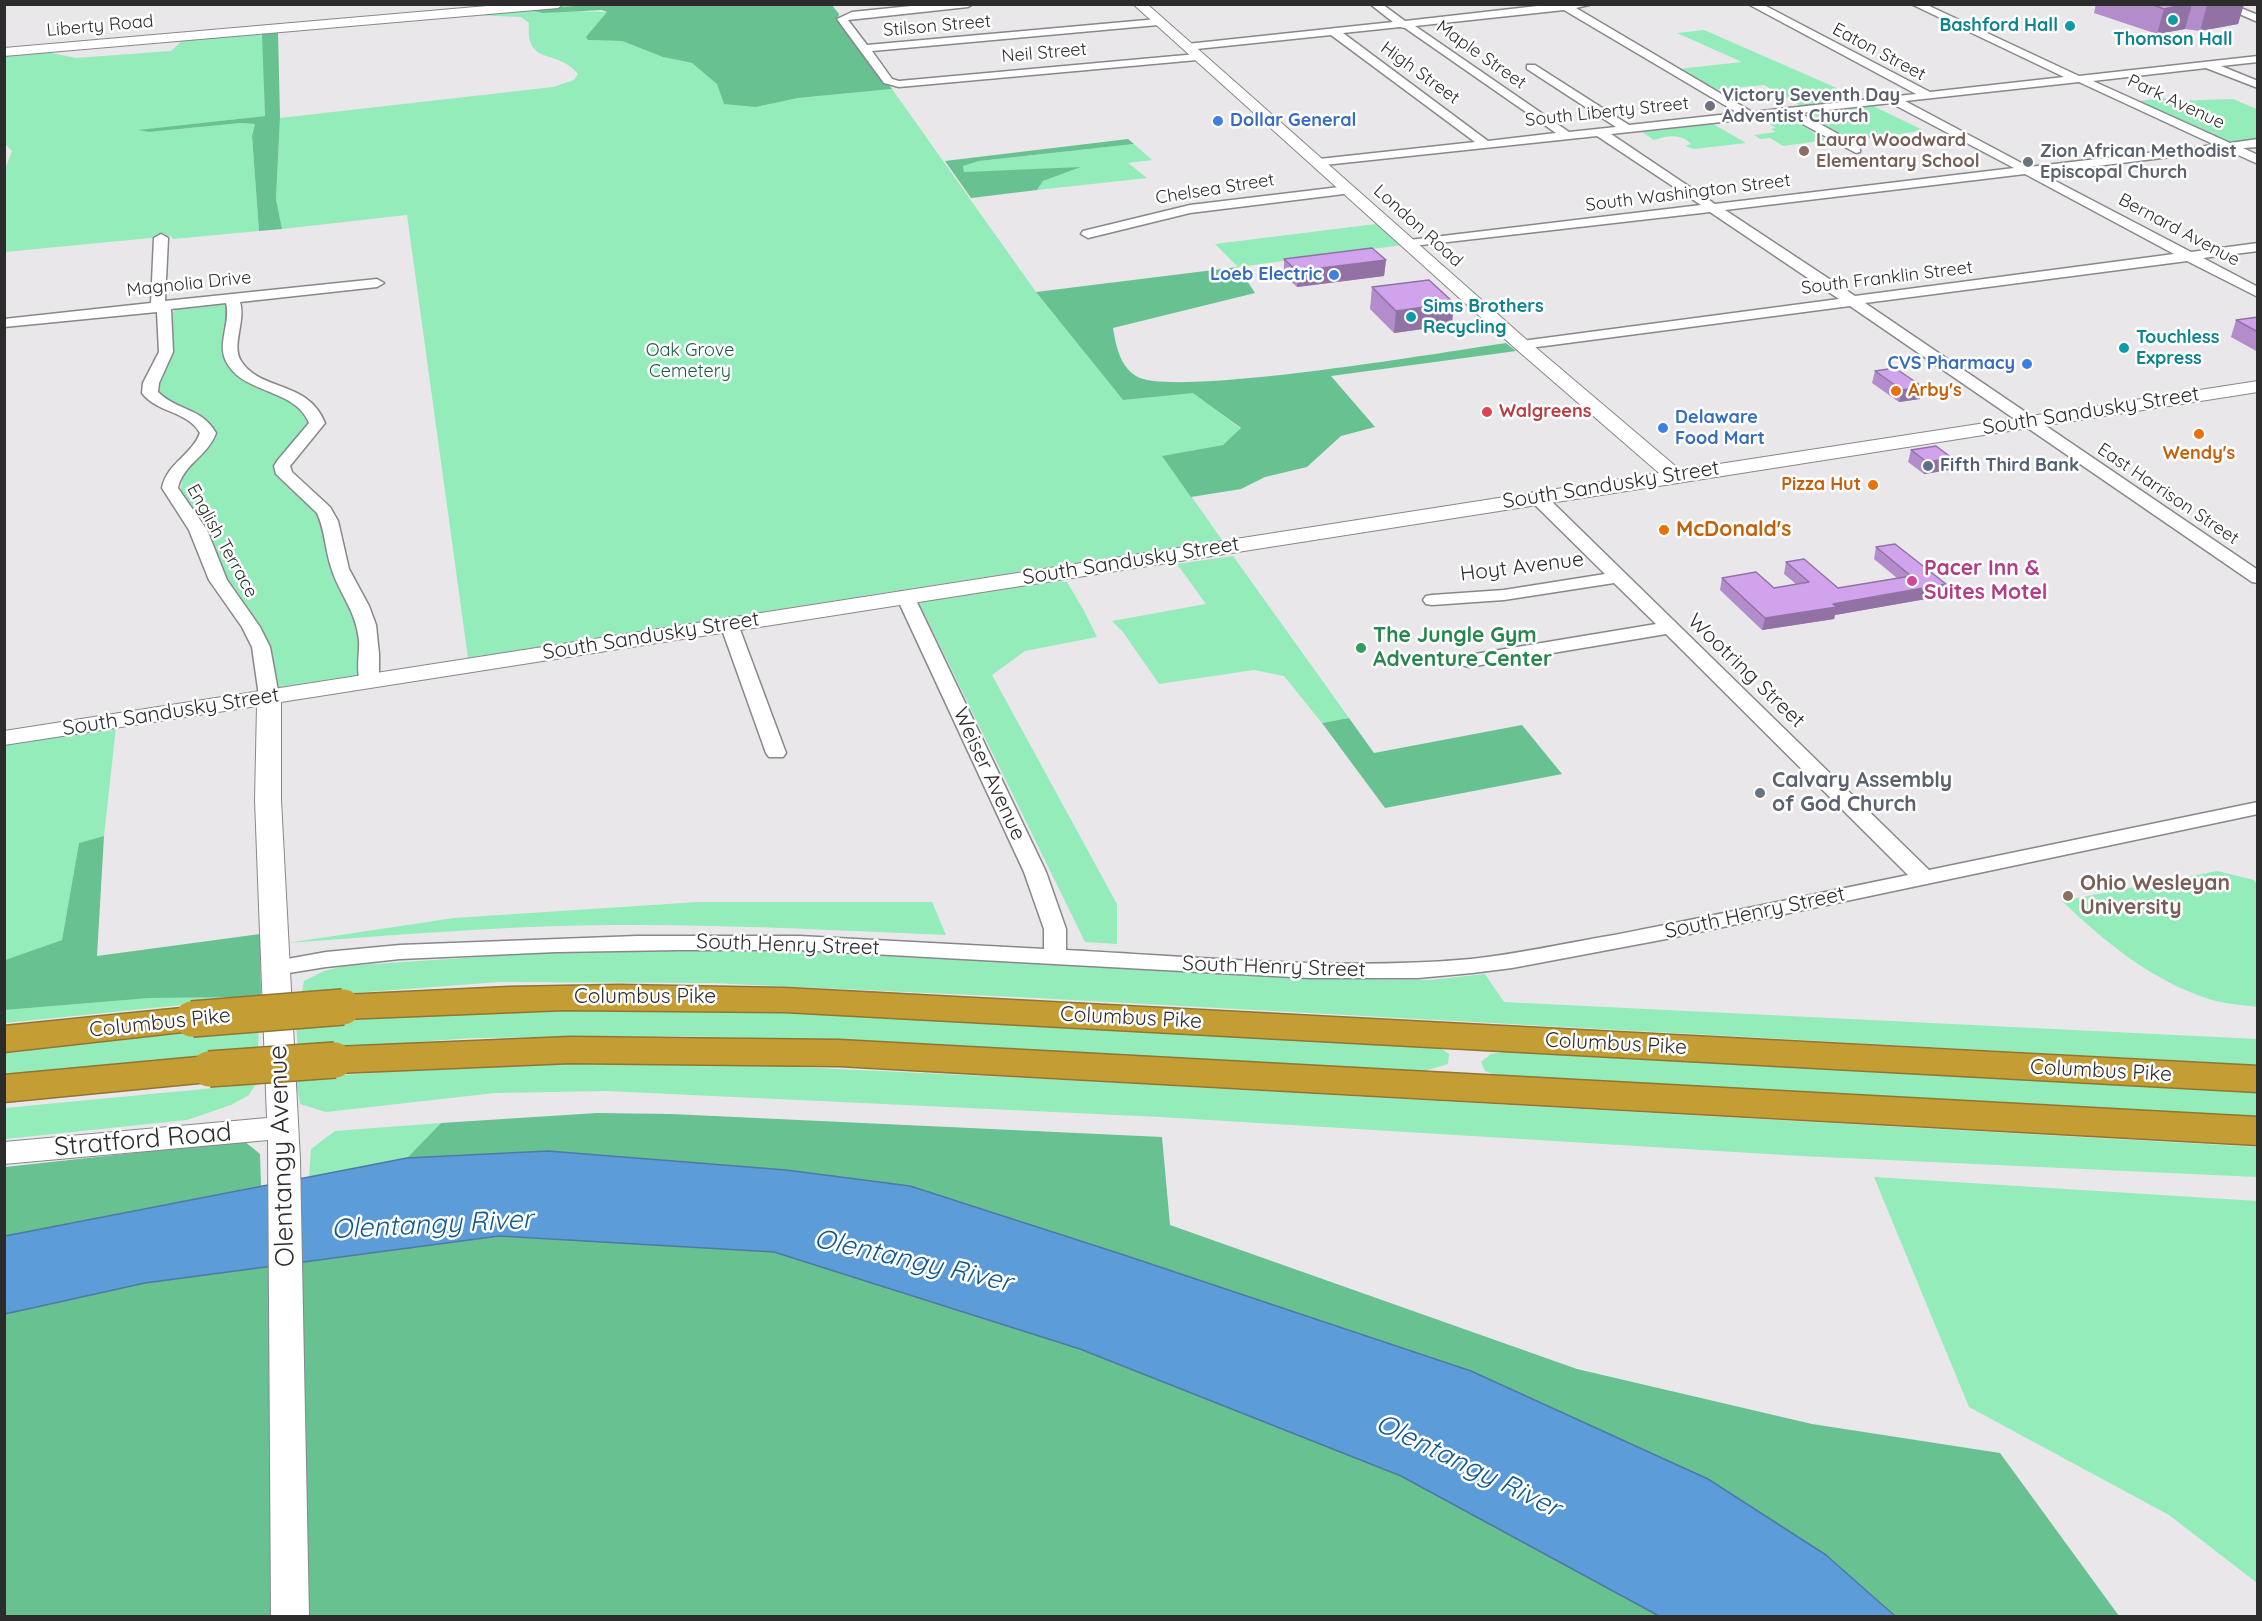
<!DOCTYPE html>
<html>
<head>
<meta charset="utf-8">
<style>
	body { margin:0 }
	#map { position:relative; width:2262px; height:1621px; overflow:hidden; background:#e9e7ea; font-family:Quicksand,sans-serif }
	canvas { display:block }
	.frame { position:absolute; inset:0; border:6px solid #2d2c2d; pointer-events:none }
</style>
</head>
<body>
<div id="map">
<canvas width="2262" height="1621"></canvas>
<div class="frame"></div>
</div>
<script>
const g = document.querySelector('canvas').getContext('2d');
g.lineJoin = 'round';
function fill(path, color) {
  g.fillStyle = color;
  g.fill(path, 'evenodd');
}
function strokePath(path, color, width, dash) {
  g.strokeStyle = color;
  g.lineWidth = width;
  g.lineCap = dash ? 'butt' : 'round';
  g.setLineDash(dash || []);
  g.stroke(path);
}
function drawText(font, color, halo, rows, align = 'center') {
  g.font = font + ' Quicksand,sans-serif';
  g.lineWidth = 5;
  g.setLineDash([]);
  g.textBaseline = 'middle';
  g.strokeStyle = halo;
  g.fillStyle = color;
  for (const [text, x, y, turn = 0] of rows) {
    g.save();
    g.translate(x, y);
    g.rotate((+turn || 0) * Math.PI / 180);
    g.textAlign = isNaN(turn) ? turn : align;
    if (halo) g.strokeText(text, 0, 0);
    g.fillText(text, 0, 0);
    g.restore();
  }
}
const green = new Path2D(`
	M 596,4 L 533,10 L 608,12 L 588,40 L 622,41 L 663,57 L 692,63 L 718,84 L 756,107 L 798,98 L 892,89 L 1036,292 L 1123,400 L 1193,392 L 1241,429 L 1223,445 L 1163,456 L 1222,540 L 468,658 L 407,215 L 282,229 L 276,199 L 280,118 L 553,87 L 574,80 L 578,74 C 558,48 525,67 529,23 L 521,17 L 474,15 L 263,34 L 265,116 L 141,130 L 149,132 L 241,123 L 255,124 L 252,136 L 259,231 L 173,239 L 171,236 L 5,252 L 4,172 L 12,151 L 5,144 L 5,54 L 42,51 L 76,58 L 171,51 L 184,39 L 573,5 Z
	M 1704,30 L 1862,99 L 1801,106 L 1764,85 L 1713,90 L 1678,69 L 1742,62 L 1677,33 Z
	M 2164,98 L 2172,101 L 2233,99 L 2257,109 L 2257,139 L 2229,142 L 2139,101 Z
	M 1873,106 L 1923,130 C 1899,134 1868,143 1844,135 C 1831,131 1819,121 1807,115 Z
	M 1792,120 L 1826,140 L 1783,146 L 1770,138 L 1760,139 L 1754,135 L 1776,132 L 1771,129 L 1776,128 L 1768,123 Z
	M 1713,124 L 1746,143 L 1694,149 L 1685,146 L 1691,144 C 1680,133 1668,136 1654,140 L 1642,132 Z
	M 1134,144 L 1152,160 L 1128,163 L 1147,178 L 1037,190 L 1043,181 L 1078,168 L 964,172 L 962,166 L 979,161 Z
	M 1376,224 L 1402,245 L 1238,267 L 1215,244 Z
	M 202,305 L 224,305 L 232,313 L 235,369 L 301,407 L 312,416 L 308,430 L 278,458 L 275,470 L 282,481 L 316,507 L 358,612 L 364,674 L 274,688 L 226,582 L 180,495 L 184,469 L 214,439 L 213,426 L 157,393 L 173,340 L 171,315 L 177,308 Z
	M 1233,556 L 1349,718 L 1322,723 L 1284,676 L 1254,670 L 1159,684 L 1123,632 L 1112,621 L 1206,604 L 1177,564 Z
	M 1054,581 L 1067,582 L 1083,609 L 1097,637 L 1025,651 L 992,675 L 1117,904 L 1117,944 L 1085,942 L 918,601 Z
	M 116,727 L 104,836 L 79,843 L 62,940 L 5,960 L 5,744 Z
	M 2217,871 L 2254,880 L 2257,884 L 2257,1007 C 2243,1005 2226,1004 2212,1000 C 2152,981 2106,943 2062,901 Z
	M 698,902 L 932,902 L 946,935 C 834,930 722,924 610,925 C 502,926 395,935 287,943 L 454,918 Z
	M 761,950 L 1350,979 L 1430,980 L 1485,974 L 1504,1002 L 2257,1039 L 2258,1065 L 1036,998 L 712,983 L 499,982 L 301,997 L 304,981 L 324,971 L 344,966 L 569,951 Z
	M 261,997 L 5,1023 L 5,1010 L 150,998 Z
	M 669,1005 L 1434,1044 L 1449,1054 L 1448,1064 L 1421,1072 L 900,1043 L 685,1036 L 471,1038 L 298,1051 L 296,1023 L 394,1015 Z
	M 259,1026 L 258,1056 L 5,1080 L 5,1051 Z
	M 1515,1050 L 2257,1091 L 2257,1120 L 1499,1076 L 1485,1071 L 1481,1062 L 1491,1054 Z
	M 544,1062 L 711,1063 L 1048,1079 L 2257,1147 L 2257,1177 L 1801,1156 L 1160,1117 L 607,1091 L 495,1093 L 326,1112 L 300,1104 L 295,1078 Z
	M 256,1084 L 249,1095 L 231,1105 L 187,1120 L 5,1139 L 5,1108 Z
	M 441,1123 L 407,1158 L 309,1177 L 311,1149 L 335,1131 Z
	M 1874,1177 L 2257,1201 L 2257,1583 L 2169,1515 L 1969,1407 Z`);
const forest = new Path2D(`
	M 596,4 L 832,5 L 839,14 L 838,20 L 892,89 L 798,98 L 756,107 L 724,104 L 717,84 L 692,63 L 663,57 L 622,41 L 588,40 L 586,37 L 607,12 L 602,10 L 543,13 L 530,10 Z
	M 278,32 L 280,118 L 276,199 L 282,229 L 259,231 L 252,136 L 255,124 L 241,123 L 149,132 L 138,130 L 265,116 L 262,34 Z
	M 1128,139 L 1134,144 L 979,161 L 963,166 L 964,172 L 1081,167 L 1043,181 L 1037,190 L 971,198 L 945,161 Z
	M 1238,267 L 1255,293 L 1113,328 C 1116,346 1120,366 1136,376 C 1170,399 1450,351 1506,343 L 1516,351 L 1331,376 L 1375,427 L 1341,436 L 1307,467 L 1265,477 L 1241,489 L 1191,497 L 1162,456 L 1223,445 L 1241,428 L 1193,393 L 1123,400 L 1036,292 Z
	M 1349,718 L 1374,753 L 1522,725 L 1562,774 L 1385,808 L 1322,723 Z
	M 104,836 L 97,956 L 260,934 L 261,997 L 150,998 L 5,1010 L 5,960 L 62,940 L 79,843 Z
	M 597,1113 L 671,1114 L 1162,1137 L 1170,1225 L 1577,1369 L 1812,1424 L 2000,1453 L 2119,1616 L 1895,1616 L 1826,1555 L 1708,1479 L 1471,1371 L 1121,1254 L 910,1186 L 548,1151 L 407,1158 L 441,1123 Z
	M 244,1141 L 260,1154 L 261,1186 L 5,1236 L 5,1167 Z
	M 499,1236 L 774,1252 L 1080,1349 L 1402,1476 L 1659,1616 L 5,1616 L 4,1314 L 145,1283 Z`);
const water = new Path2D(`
	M 548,1151 L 786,1170 L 910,1186 L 1121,1254 L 1471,1371 L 1708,1479 L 1826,1555 L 1895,1616 L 1659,1616 L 1401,1476 L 1080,1349 L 774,1252 L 499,1236 L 145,1283 L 5,1314 L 5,1236 L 407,1158 Z`);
const minor = new Path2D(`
	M 931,4 L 973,4 L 968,7 L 848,20 L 867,45 L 1158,19 L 1163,22 L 1158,25 L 872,51 L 892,79 L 899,81 L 1197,54 L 1202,57 L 1197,60 L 899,87 L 884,83 L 837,19 L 852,12 Z
	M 1370,4 L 1382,4 L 1405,21 L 1555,4 L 1593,4 L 1576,8 L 1752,112 L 1916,94 L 1748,4 L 1762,4 L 1930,92 L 2064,77 L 1911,4 L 1925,4 L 2079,76 L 2258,56 L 2258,62 L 2221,66 L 2258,81 L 2258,88 L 2206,68 L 2093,81 L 2230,143 L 2258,139 L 2258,147 L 2243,148 L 2258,155 L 2258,164 L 2227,150 L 2040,173 L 2191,252 L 2258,243 L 2258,251 L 2203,258 L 2258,287 L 2258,297 L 2187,261 L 1865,303 L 2258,570 L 2258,583 L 2252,582 L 1850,306 L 1522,349 L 1517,348 L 1515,345 L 1517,342 L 1522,341 L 1839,299 L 1710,212 L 1404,247 L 1402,244 L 1404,241 L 1409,240 L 1701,205 L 1597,136 L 1315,166 L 1313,163 L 1319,159 L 1475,142 L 1331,35 L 1187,50 L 1182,47 L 1187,44 L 1393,22 ZM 1564,10 L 1738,113 L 1629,125 L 1535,65 L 1527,65 L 1527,69 L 1616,127 L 1569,132 L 1415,26 ZM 1400,27 L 1405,28 L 1556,133 L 1488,141 L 1343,33 ZM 2079,82 L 2215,145 L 2029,167 L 1905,101 ZM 1891,103 L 2014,168 L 1715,204 L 1611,134 L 1786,115 L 1856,153 L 1860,152 L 1860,146 L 1800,113 ZM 2025,174 L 2174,254 L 1855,296 L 1725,210 Z
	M 2216,4 L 2231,4 L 2258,15 L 2258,22 Z
	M 1348,186 L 1352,187 L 1354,190 L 1352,193 L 1190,213 L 1088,238 L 1081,234 L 1083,231 L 1190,205 Z
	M 161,234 L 168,238 L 165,301 L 377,279 L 384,283 L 377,287 L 240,302 C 246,321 231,345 241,361 C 261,392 308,380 325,423 L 290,466 L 292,472 L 330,507 L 338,521 L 349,569 L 369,606 L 376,625 L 379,654 L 379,681 L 376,685 L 362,685 C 355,675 360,652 359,640 C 356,610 339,594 331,567 C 325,549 325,530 317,513 L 276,474 L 274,466 L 277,461 L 309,423 C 295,387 240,395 225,359 C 218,341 231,322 226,303 L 171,309 L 173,352 L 159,383 L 158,392 C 177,411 201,407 216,433 C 208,456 183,464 178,488 L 207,530 L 227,580 L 260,627 L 270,647 L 279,696 L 276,700 L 262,700 L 259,696 L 252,647 L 242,627 L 209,580 L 189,530 L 162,488 C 167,463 192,455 200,433 C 188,411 157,413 142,393 L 143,383 L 159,352 L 157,312 L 4,327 L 4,319 L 151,303 L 154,238 Z
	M 1537,492 L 1543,493 L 1929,870 L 2258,802 L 2258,814 L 1666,939 L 1512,968 L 1472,973 L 1418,978 L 1310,978 L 799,950 L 678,950 L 556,952 L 400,959 L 326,967 L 276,975 L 268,973 L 264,968 L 268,963 L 276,961 L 326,952 L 400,945 L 637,936 L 799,936 L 1044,949 L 1044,929 L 1024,872 L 896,596 L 899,592 L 911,592 L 914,596 L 1046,872 L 1066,929 L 1066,950 C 1200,957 1337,971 1471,959 C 1519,954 1566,943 1614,935 C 1712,916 1810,895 1908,875 L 1666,634 L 1469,667 L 1462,665 L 1460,661 L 1462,657 L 1469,655 L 1656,624 L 1614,583 L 1504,600 L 1432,605 L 1426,604 L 1423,600 L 1426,596 L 1432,595 L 1504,590 L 1605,574 L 1531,501 L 1529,497 L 1531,493 Z
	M 729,618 L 736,620 L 738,624 L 786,753 L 783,757 L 769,757 L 766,753 L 720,624 L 722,620 Z`);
const tertiary = new Path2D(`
	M 510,4 L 564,4 L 558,8 L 4,56 L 4,48 Z
	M 1133,4 L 1147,4 L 1528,341 L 1680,470 L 2258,381 L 2258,392 L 281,702 L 281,800 L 300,1160 L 309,1616 L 271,1616 L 268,1140 L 4,1164 L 4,1142 L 267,1118 L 255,800 L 257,706 L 4,745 L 4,731 L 1659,473 L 1516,349 Z`);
const motorway = new Path2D(`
	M 619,985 L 785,988 L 2258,1066 L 2258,1092 L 785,1012 L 564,1010 L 343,1019 L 330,1016 L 324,1007 L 330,998 L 343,995 L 509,987 Z
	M 192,1007 L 205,1010 L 211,1019 L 205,1028 L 192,1031 L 4,1052 L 4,1026 Z
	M 570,1037 L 839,1040 L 2258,1117 L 2258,1145 L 839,1066 L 570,1063 L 335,1073 L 321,1069 L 316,1060 L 321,1051 L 335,1047 Z
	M 209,1056 L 223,1060 L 228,1069 L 223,1078 L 209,1082 L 4,1102 L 4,1075 Z`);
const motorwayBridge = new Path2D(`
	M 192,1019 L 343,1007
	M 209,1069 L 335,1060`);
const wall = new Path2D(`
	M 2096,4 L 2244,4 L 2238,24 L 2200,31 L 2185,29 L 2157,34 L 2094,13 Z
	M 1284,259 L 1386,260 L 1384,276 L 1297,287 L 1284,275 Z
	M 1372,287 L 1452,325 L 1394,333 L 1370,309 Z
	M 2258,317 L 2258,352 L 2231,337 L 2236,320 Z
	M 1875,371 L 1920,399 L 1899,402 L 1872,383 Z
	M 1911,450 L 1952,458 L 1949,470 L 1924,474 L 1908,462 Z
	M 1876,547 L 1946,584 L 1943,596 L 1835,615 L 1834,619 L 1762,630 L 1720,590 L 1722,578 L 1774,588 L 1796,584 L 1784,574 L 1786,562 L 1838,588 L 1897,578 L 1874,559 Z`);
const shadedWall = new Path2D(`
	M 2186,4 L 2192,4 L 2185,29 L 2157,34 L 2164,9 Z
	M 2213,4 L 2244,4 L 2238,24 L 2200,31 L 2207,5 Z
	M 1386,260 L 1384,276 L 1297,287 L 1297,271 Z
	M 1454,303 L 1452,325 L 1394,333 L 1396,311 Z
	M 1923,387 L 1920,399 L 1899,402 L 1902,390 Z
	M 1952,458 L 1949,470 L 1924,474 L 1927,462 Z
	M 1946,584 L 1943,596 L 1835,615 L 1834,619 L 1762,630 L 1765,618 L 1833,604 Z`);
const building = new Path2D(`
	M 2151,4 L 2186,4 L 2164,9 Z
	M 1372,248 L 1386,260 L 1297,271 L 1284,259 Z
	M 1429,280 L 1454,303 L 1396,311 L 1372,287 Z
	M 2258,317 L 2258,332 L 2236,320 Z
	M 1895,368 L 1923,387 L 1902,390 L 1875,371 Z
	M 1936,446 L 1952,458 L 1927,462 L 1911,450 Z
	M 1895,544 L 1946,584 L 1833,604 L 1837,607 L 1765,618 L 1722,578 L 1756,572 L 1774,588 L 1809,582 L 1786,562 L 1804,559 L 1838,588 L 1911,576 L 1876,547 Z`);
const markers = [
	[2173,20,6,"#0f9aa8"],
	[2070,26,6,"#0f9aa8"],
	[1710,106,6,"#6b7280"],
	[1218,121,6,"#3f7fe0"],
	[1804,151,6,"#8d6e63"],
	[2028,162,6,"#6b7280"],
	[1334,275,6,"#3f7fe0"],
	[1411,317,6,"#0f9aa8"],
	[2124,348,6,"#0f9aa8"],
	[2027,364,6,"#3f7fe0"],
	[1896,391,6,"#e8710a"],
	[1487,412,6,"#e0444e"],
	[1663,428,6,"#3f7fe0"],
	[2199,434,6,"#e8710a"],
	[1928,466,6,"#5c6f8a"],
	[1873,485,6,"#e8710a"],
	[1664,530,6,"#e8710a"],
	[1912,581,6,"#d1479c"],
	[1361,648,6,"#2e9e5b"],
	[1760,793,6,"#6b7280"],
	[2068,896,6,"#8d6e63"]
];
const farStreetnames = [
	["Liberty Road",100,26,-5],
	["Stilson Street",937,26,-5],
	["Eaton Street",1879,52,28],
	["Neil Street",1044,53,-5],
	["Maple Street",1481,55,35],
	["High Street",1420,73,36],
	["Park Avenue",2176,102,25],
	["South Liberty Street",1607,112,-6],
	["Chelsea Street",1215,189,-9],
	["South Washington Street",1688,193,-7],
	["London Road",1418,226,42],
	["Bernard Avenue",2179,230,28],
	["South Franklin Street",1887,278,-7],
	["Magnolia Drive",189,284,-6],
	["East Harrison Street",2168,494,34],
	["English Terrace",222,541,61]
];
const farCulturenames = [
	["Bashford Hall",2058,26,"right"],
	["Thomson Hall",2173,40,"center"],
	["Sims Brothers",1423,307],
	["Recycling",1423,328],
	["Touchless",2136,338],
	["Express",2136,359]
];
const farWorshipnames = [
	["Victory Seventh Day",1722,96],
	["Adventist Church",1722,117],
	["Zion African Methodist",2040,152],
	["Episcopal Church",2040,173]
];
const farShopnames = [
	["Dollar General",1230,121],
	["Loeb Electric",1322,275,"right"],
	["CVS Pharmacy",2015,364,"right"],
	["Delaware",1675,418],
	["Food Mart",1675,439]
];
const farEducationnames = [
	["Laura Woodward",1816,141],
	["Elementary School",1816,162]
];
const farParknames = [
	["Oak Grove",690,351],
	["Cemetery",690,372]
];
const farFoodnames = [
	["Arby's",1908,391],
	["Wendy's",2199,454,"center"],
	["Pizza Hut",1861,485,"right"]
];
const farHealthnames = [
	["Walgreens",1499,412]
];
const farServicenames = [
	["Fifth Third Bank",1940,466]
];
const streetNames = [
	["South Sandusky Street",2091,411,-9],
	["South Sandusky Street",1611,485,-9],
	["South Sandusky Street",1131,561,-9],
	["Hoyt Avenue",1522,567,-7],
	["South Sandusky Street",651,636,-9],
	["Wootring Street",1746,671,44],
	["South Sandusky Street",171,712,-9],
	["Weiser Avenue",989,774,65],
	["South Henry Street",1755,913,-12],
	["South Henry Street",788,945,2],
	["South Henry Street",1274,967,2],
	["Columbus Pike",645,997],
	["Columbus Pike",1131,1018,3],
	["Columbus Pike",160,1023,-6],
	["Columbus Pike",1616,1044,3],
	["Columbus Pike",2101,1071,3]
];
const foodNames = [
	["McDonald's",1676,530]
];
const hotelNames = [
	["Pacer Inn &",1924,569],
	["Suites Motel",1924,593]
];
const leisureNames = [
	["The Jungle Gym",1373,636],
	["Adventure Center",1373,660]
];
const worshipNames = [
	["Calvary Assembly",1772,781],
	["of God Church",1772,805]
];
const educationNames = [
	["Ohio Wesleyan",2080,884],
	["University",2080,908]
];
const nearStreetnames = [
	["Stratford Road",143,1140,-5],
	["Olentangy Avenue",282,1156,-92]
];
const nearWaternames = [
	["Olentangy River",432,1225,-3],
	["Olentangy River",913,1261,13],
	["Olentangy River",1468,1466,26]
];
fill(green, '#93ecba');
fill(forest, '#68c190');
fill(water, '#5c9cd9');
strokePath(water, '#4e7aa5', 1.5);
strokePath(minor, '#89878a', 3);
strokePath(tertiary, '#89878a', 2);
strokePath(motorway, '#8f7632', 3);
fill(minor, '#fff');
fill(tertiary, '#fff');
fill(motorway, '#c49e34');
strokePath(motorwayBridge, '#8f7632', 38, []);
strokePath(motorwayBridge, '#c49e34', 35);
fill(wall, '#b38ccb');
fill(shadedWall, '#9272a5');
fill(building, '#d0a3ec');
strokePath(building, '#9272a5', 1.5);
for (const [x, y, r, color] of markers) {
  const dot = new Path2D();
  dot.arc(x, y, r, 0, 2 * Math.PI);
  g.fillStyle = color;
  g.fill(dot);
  strokePath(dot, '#fff', 2);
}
drawText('18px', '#2d2c2d', '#fff', farStreetnames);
drawText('bold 18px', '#0d838f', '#fff', farCulturenames, 'left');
drawText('bold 18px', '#5b616d', '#fff', farWorshipnames, 'left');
drawText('bold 18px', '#366cbe', '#fff', farShopnames, 'left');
drawText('bold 18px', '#785e54', '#fff', farEducationnames, 'left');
drawText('18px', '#1a5d3d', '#fff', farParknames);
drawText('bold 18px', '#c56008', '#fff', farFoodnames, 'left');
drawText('bold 18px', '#be3a42', '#fff', farHealthnames, 'left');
drawText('bold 18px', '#4e5e75', '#fff', farServicenames, 'left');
drawText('21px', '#2d2c2d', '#fff', streetNames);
drawText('bold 21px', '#c56008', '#fff', foodNames, 'left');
drawText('bold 21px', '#b23c85', '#fff', hotelNames, 'left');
drawText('bold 21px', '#27864d', '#fff', leisureNames, 'left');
drawText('bold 21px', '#5b616d', '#fff', worshipNames, 'left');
drawText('bold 21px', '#785e54', '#fff', educationNames, 'left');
drawText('26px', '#2d2c2d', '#fff', nearStreetnames);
drawText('italic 27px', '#115891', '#fff', nearWaternames);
</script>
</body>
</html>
